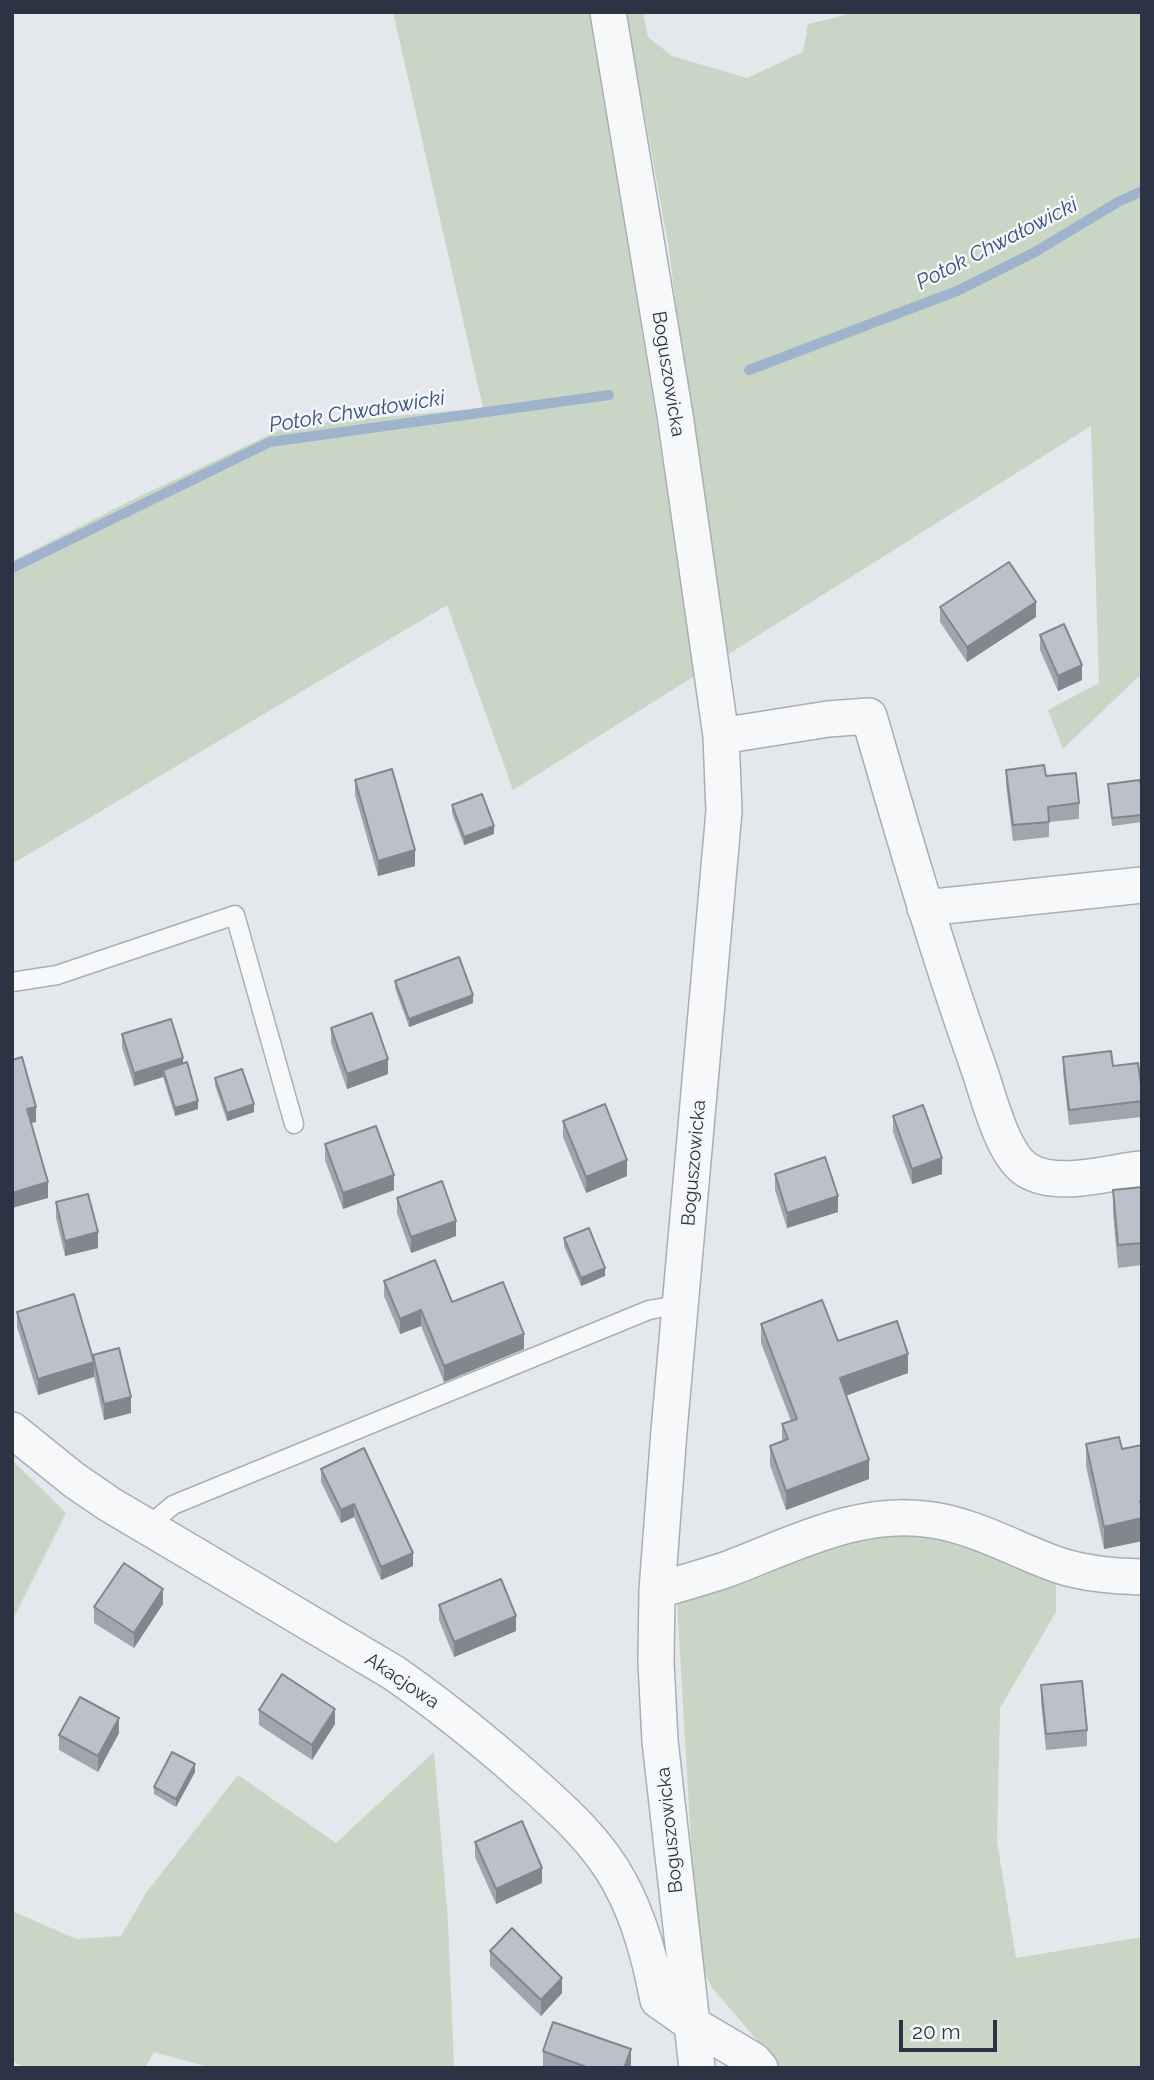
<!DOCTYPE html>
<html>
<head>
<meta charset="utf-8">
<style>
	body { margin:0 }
	#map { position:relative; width:1154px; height:2080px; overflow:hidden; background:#e4e7ec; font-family:Raleway,sans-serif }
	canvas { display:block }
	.frame { position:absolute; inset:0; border:14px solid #2b3445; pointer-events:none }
	.scale { position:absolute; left:899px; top:2020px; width:98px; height:32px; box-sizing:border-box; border:4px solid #2b3445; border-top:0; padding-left:9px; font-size:21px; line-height:24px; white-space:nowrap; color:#2b3445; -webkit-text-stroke:5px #f4f6f9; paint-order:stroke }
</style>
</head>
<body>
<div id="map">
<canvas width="1154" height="2080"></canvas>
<div class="frame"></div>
<div class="scale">20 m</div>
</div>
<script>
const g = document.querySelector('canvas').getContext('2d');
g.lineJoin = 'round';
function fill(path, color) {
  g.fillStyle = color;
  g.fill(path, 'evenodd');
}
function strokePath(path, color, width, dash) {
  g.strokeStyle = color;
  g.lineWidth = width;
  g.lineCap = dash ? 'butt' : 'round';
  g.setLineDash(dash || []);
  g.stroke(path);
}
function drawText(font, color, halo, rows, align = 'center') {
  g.font = font + ' Raleway,sans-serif';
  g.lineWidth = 5;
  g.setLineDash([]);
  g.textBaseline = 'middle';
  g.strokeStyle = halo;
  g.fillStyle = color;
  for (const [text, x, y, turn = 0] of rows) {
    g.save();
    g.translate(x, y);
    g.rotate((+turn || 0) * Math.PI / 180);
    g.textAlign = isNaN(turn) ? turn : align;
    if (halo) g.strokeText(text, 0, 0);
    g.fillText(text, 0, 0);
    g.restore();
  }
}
const green = new Path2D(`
	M 393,12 L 590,12 L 613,144 L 696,675 L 513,790 L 447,605 L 12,864 L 12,561 L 130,501 L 288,426 L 483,408 Z
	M 626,12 L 643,12 L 648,37 L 672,56 L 747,78 L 803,52 L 808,24 L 858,12 L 1142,12 L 1142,677 L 1137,678 L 1063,749 L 1048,710 L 1099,683 L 1091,426 L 719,660 L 669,249 Z
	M 12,1460 L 66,1513 L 12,1621 Z
	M 939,1532 L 1056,1581 L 1056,1612 L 1000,1708 L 997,1841 L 1016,1958 L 1142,1937 L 1142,2068 L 781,2068 L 713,1989 L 698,1962 L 677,1602 L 820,1547 L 888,1533 Z
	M 434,1752 L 448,1921 L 454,2068 L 212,2068 L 154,2052 L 145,2068 L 26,2068 L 12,2061 L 12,1911 L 76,1939 L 121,1936 L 146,1893 L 238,1775 L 336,1843 Z`);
const stream = new Path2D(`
	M 749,370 L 957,291 L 1035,252 L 1118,202 L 1142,191
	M 12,568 L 270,442 L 609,395`);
const service = new Path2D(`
	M 12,982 L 57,975 L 235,915 L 294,1124
	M 147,1527 L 173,1505 L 649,1310 L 682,1304`);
const minor = new Path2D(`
	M 608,12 L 675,415 L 721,736 L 724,811 L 669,1431 L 657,1591 L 656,1662 L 660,1741 L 697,2068
	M 721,736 L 828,719 L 869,716 C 903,834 937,951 978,1066 C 988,1094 1002,1155 1027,1170 C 1057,1189 1108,1172 1142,1169
	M 925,908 L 1142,885
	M 12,1430 L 74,1480 L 109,1504 L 394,1673 C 440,1705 482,1739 524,1776 C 559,1807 598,1841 620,1883 C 640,1920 650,1959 658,2000 L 692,2024 L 753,2060 L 760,2068
	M 657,1591 C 681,1583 705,1577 728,1569 C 794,1544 861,1508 933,1520 C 977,1527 1016,1550 1058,1565 C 1085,1574 1113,1576 1142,1577`);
const wall = new Path2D(`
	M 940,607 L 1036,617 L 967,662 L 940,622 Z
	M 1040,635 L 1082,680 L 1058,691 L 1040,650 Z
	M 1006,770 L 1046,776 L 1079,803 L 1079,819 L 1049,822 L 1049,837 L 1013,841 L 1006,785 Z
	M 355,780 L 415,866 L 378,876 L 355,795 Z
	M 1108,784 L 1142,792 L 1142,822 L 1112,826 Z
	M 452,805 L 494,834 L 464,845 L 452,813 Z
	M 395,981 L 473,1003 L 409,1027 L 395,988 Z
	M 331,1028 L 388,1074 L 347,1089 L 331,1043 Z
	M 122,1034 L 183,1064 L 198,1109 L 175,1116 L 163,1077 L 134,1086 L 122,1047 Z
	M 1063,1057 L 1113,1066 L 1142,1101 L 1142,1117 L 1069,1125 L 1063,1072 Z
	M 215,1078 L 254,1112 L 227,1121 L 215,1085 Z
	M 893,1116 L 942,1174 L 912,1184 L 893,1132 Z
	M 563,1121 L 627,1176 L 586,1193 L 563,1137 Z
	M 325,1144 L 394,1190 L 343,1209 L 325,1160 Z
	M 775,1174 L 838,1212 L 787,1228 L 775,1190 Z
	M 1142,1187 L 1142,1265 L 1118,1268 L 1113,1213 L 1113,1190 Z
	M 397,1198 L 456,1236 L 411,1253 L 397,1213 Z
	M 56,1202 L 98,1248 L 65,1256 L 56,1218 Z
	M 564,1238 L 605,1276 L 581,1286 L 564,1246 Z
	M 384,1281 L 452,1302 L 524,1349 L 444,1382 L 421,1326 L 400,1334 L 384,1296 Z
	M 17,1312 L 93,1357 L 131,1413 L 104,1420 L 94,1376 L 38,1395 L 17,1327 Z
	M 761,1324 L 838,1341 L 908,1373 L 846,1395 L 869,1479 L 786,1510 L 770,1465 L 770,1446 L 782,1441 L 782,1424 L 791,1421 L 761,1343 Z
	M 1086,1444 L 1122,1449 L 1142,1445 L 1142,1541 L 1104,1549 L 1086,1466 Z
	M 321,1469 L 413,1566 L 381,1580 L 354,1517 L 341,1523 L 321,1482 Z
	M 163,1604 L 134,1648 L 94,1623 L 94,1607 Z
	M 439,1605 L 516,1631 L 454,1657 L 439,1620 Z
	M 1041,1685 L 1087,1730 L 1087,1746 L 1046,1750 L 1041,1701 Z
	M 259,1710 L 335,1724 L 312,1760 L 259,1725 Z
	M 119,1733 L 98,1772 L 59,1750 L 59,1735 Z
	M 195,1772 L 176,1807 L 154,1794 L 154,1787 Z
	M 475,1842 L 542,1883 L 496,1904 L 475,1857 Z
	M 490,1951 L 562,1993 L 541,2016 L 490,1966 Z
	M 543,2051 L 631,2065 L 630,2068 L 546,2068 L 543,2067 Z`);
const shadedWall = new Path2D(`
	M 1036,602 L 1036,617 L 967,662 L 967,647 Z
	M 1082,665 L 1082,680 L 1058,691 L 1058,676 Z
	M 494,826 L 494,834 L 464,845 L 464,837 Z
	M 415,850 L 415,866 L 378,876 L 378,861 Z
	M 473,995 L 473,1003 L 409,1027 L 409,1019 Z
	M 183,1058 L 183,1071 L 163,1070 L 163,1077 L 134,1086 L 134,1073 Z
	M 388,1059 L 388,1074 L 347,1089 L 347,1074 Z
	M 198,1101 L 198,1109 L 175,1116 L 175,1108 Z
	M 254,1104 L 254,1112 L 227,1121 L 227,1113 Z
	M 36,1107 L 36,1122 L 27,1124 L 27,1109 Z
	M 942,1158 L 942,1174 L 912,1184 L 912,1169 Z
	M 627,1160 L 627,1176 L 586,1193 L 586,1177 Z
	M 394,1175 L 394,1190 L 343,1209 L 343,1193 Z
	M 48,1182 L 48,1198 L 12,1208 L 12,1193 Z
	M 838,1196 L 838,1212 L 787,1228 L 787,1213 Z
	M 456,1221 L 456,1236 L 411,1253 L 411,1237 Z
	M 98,1232 L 98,1248 L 65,1256 L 65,1241 Z
	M 605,1268 L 605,1276 L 581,1286 L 581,1278 Z
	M 421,1310 L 421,1326 L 400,1334 L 400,1319 Z
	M 524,1334 L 524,1349 L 444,1382 L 444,1366 Z
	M 908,1354 L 908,1373 L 840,1398 L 840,1378 Z
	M 94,1362 L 94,1377 L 38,1395 L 38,1379 Z
	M 131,1397 L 131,1413 L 104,1420 L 104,1404 Z
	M 869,1460 L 869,1479 L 786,1510 L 786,1491 Z
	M 1140,1501 L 1142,1501 L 1142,1541 L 1104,1549 L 1104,1527 Z
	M 354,1504 L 354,1517 L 341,1523 L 341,1510 Z
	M 413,1553 L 413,1566 L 381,1580 L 381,1567 Z
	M 163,1589 L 163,1604 L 134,1648 L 134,1633 Z
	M 516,1616 L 516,1631 L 454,1657 L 454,1642 Z
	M 335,1709 L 335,1724 L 312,1760 L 312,1745 Z
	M 119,1718 L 119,1733 L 98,1772 L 98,1756 Z
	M 195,1764 L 195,1772 L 176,1807 L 176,1799 Z
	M 542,1868 L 542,1883 L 496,1904 L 496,1889 Z
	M 562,1978 L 562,1993 L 541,2016 L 541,2000 Z
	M 631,2049 L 631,2065 L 630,2068 L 624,2068 Z`);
const building = new Path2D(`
	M 1009,562 L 1036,602 L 967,647 L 940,607 Z
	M 1064,624 L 1082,665 L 1058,676 L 1040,635 Z
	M 1044,765 L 1046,776 L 1076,773 L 1079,803 L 1048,807 L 1049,822 L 1013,825 L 1006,770 Z
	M 392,769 L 415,850 L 378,861 L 355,780 Z
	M 1140,780 L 1142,792 L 1142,815 L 1112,818 L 1108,784 Z
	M 482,794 L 494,826 L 464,837 L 452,805 Z
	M 459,957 L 473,995 L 409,1019 L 395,981 Z
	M 372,1013 L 388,1059 L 347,1074 L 331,1028 Z
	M 171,1019 L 183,1058 L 134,1073 L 122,1034 Z
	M 1111,1051 L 1113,1066 L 1138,1063 L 1142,1091 L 1142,1101 L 1069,1110 L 1063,1057 Z
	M 22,1057 L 36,1107 L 27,1109 L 48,1182 L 12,1193 L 12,1060 Z
	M 187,1062 L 198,1101 L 175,1108 L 163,1070 Z
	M 242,1069 L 254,1104 L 227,1113 L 215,1078 Z
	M 605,1104 L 627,1160 L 586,1177 L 563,1121 Z
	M 923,1105 L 942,1158 L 912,1169 L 893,1116 Z
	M 376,1126 L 394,1175 L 343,1193 L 325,1144 Z
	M 825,1157 L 838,1196 L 787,1213 L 775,1174 Z
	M 442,1181 L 456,1221 L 411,1237 L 397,1198 Z
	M 1142,1187 L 1142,1243 L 1118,1245 L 1113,1190 Z
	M 88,1194 L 98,1232 L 65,1241 L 56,1202 Z
	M 589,1228 L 605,1268 L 581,1278 L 564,1238 Z
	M 435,1260 L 452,1302 L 503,1282 L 524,1334 L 444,1366 L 421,1310 L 400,1319 L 384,1281 Z
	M 74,1294 L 94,1362 L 38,1379 L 17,1312 Z
	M 822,1300 L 838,1341 L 897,1321 L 908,1354 L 840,1378 L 869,1460 L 786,1491 L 770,1446 L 788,1439 L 782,1424 L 797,1419 L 761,1324 Z
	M 119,1348 L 131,1397 L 104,1404 L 93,1355 Z
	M 1119,1437 L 1122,1449 L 1142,1445 L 1142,1501 L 1140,1501 L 1142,1508 L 1142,1518 L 1104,1527 L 1086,1444 Z
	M 364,1448 L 413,1553 L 381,1567 L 354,1504 L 341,1510 L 321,1469 Z
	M 124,1563 L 163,1589 L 134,1633 L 94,1607 Z
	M 501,1579 L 516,1616 L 454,1642 L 439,1605 Z
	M 282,1674 L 335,1709 L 312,1745 L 259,1710 Z
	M 1082,1681 L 1087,1730 L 1046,1734 L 1041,1685 Z
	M 80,1697 L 119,1718 L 98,1756 L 59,1735 Z
	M 172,1752 L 195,1764 L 176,1799 L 154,1787 Z
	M 522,1821 L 542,1868 L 496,1889 L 475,1842 Z
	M 512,1928 L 562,1978 L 541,2000 L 490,1951 Z
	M 553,2022 L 631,2049 L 624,2068 L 589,2068 L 543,2051 Z`);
const streetNames = [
	["Boguszowicka",668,374,81],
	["Boguszowicka",694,1163,-85],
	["Akacjowa",402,1681,34],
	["Boguszowicka",670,1830,-96]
];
const waterNames = [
	["Potok Chwałowicki",997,244,-27],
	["Potok Chwałowicki",357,412,-9]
];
fill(green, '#c9d6c5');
strokePath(stream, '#9fb4cc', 10);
strokePath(service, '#a9aeb7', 21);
strokePath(minor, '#a9aeb7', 38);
strokePath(service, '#f7f8fa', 18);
strokePath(minor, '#f7f8fa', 35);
fill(wall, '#a1a5ae');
fill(shadedWall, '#83868d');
fill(building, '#bbc0ca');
strokePath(building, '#83868d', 2);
drawText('19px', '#2b3445', '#f4f6f9', streetNames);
drawText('italic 21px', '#34527a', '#f4f6f9', waterNames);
</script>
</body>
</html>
